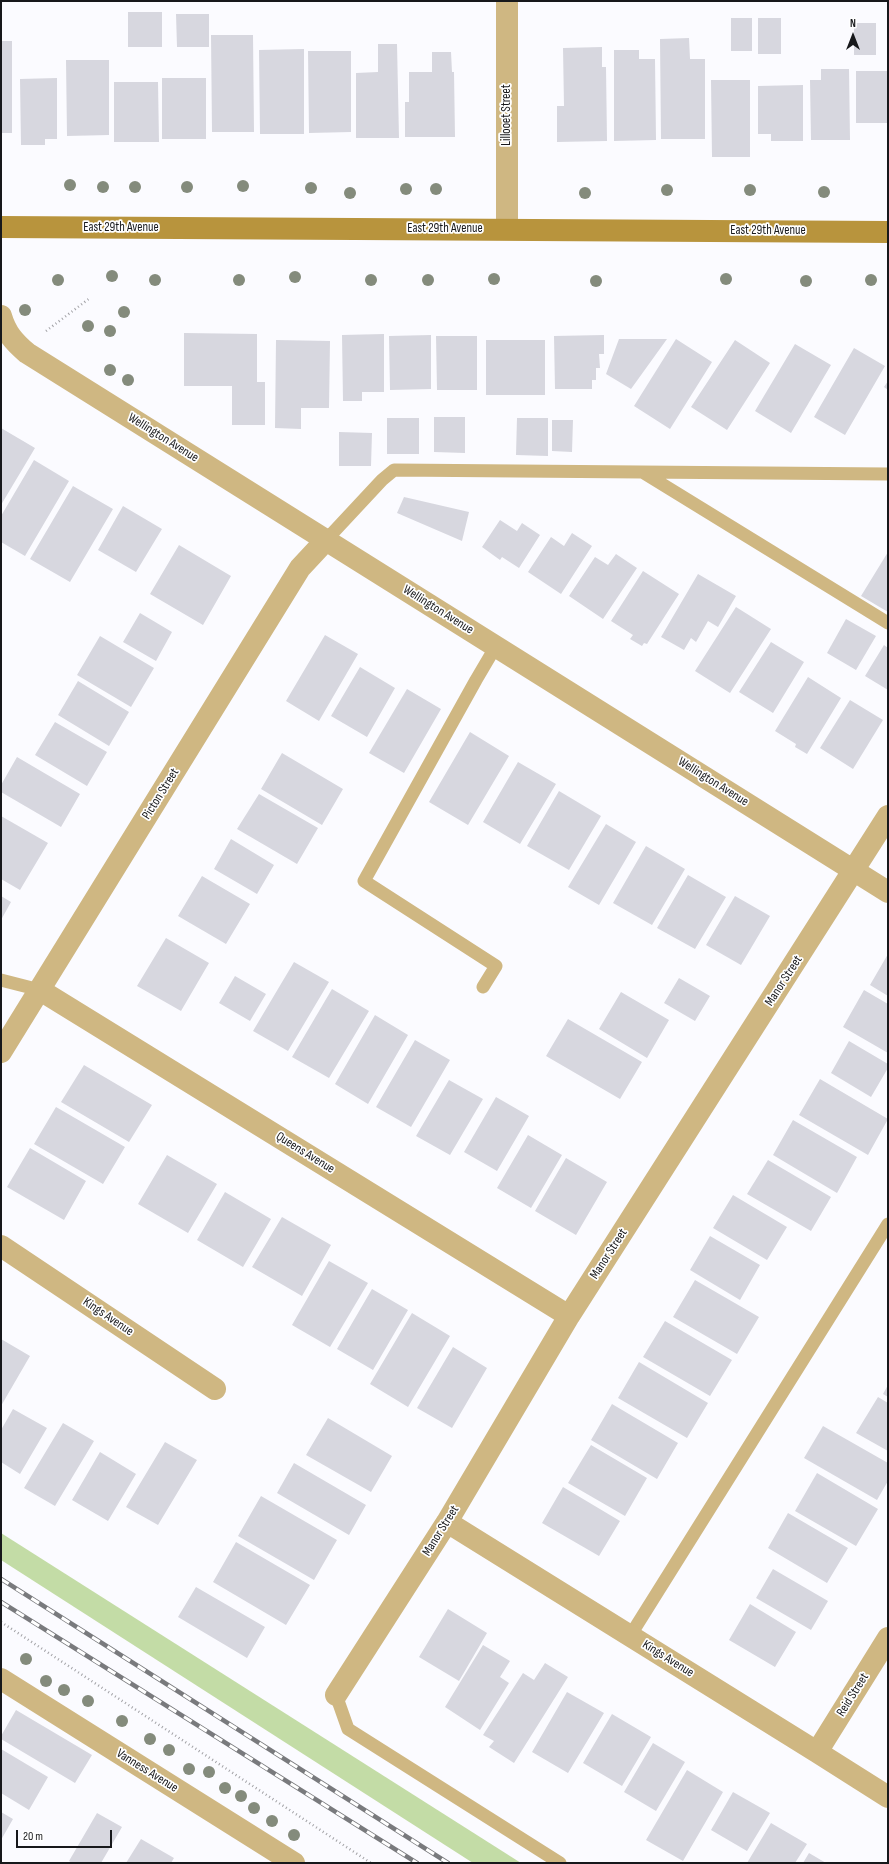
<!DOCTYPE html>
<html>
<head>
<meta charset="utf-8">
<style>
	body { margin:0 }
	#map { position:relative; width:889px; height:1864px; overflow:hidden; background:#fbfbff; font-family:"Sofia Sans Condensed",sans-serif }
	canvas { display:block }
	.frame { position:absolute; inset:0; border:2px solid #17181b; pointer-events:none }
	.north { position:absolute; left:833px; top:16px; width:40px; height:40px; -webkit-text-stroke:3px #fff; paint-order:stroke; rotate:0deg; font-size:11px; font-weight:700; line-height:16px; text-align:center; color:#17181b }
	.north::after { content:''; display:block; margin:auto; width:14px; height:18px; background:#17181b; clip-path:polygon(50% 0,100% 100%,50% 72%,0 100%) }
	.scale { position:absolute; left:16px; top:1830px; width:96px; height:18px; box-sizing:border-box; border:2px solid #17181b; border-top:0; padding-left:5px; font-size:12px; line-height:14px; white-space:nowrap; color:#17181b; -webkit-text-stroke:3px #fff; paint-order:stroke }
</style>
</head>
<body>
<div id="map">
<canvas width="889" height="1864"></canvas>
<div class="frame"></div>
<div class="north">N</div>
<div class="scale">20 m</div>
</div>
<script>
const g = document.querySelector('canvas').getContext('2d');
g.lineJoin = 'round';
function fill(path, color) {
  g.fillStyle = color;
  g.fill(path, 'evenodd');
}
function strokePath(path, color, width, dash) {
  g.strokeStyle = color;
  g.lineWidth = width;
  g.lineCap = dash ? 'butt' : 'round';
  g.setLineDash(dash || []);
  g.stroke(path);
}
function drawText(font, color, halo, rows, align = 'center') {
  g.font = font + ' "Sofia Sans Condensed",sans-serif';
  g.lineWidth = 3.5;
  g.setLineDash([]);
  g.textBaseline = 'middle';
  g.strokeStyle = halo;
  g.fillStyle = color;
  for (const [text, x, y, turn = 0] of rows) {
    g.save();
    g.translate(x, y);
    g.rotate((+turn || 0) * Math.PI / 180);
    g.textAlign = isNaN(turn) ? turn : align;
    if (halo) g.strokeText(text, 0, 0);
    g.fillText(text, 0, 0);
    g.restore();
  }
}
const green = new Path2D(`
	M 1,1533 L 521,1863 L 473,1863 L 1,1560 Z`);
const building = new Path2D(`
	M 128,12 L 162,12 L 162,47 L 128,47 Z
	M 176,14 L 209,14 L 209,47 L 177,47 Z
	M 731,18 L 752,18 L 752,51 L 731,51 Z
	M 758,18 L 781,18 L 781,54 L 758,54 Z
	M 854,23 L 876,23 L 876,55 L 854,55 Z
	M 211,35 L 253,35 L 254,132 L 212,132 Z
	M 689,38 L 690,59 L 705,59 L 705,139 L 661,139 L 660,39 Z
	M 1,41 L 12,41 L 12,133 L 1,133 Z
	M 378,44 L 397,44 L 399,138 L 356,138 L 356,73 L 378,72 Z
	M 602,47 L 602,67 L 606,67 L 607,141 L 557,142 L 557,106 L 564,106 L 563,48 Z
	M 304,49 L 304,134 L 260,134 L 259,50 Z
	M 614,50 L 639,50 L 639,59 L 655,59 L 656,140 L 614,141 Z
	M 308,51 L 351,51 L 351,132 L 309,133 Z
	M 432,52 L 451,52 L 452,72 L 454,72 L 455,137 L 405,137 L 405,102 L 409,102 L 409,72 L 432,72 Z
	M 66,60 L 109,60 L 109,135 L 67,136 Z
	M 821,69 L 849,69 L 850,140 L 811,140 L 810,80 L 821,80 Z
	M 856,71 L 888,71 L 888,123 L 856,123 Z
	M 57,78 L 57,139 L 45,139 L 45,145 L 21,145 L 20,79 Z
	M 162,78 L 206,78 L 206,139 L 162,139 Z
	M 711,80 L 750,80 L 750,157 L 712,157 Z
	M 114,82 L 158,82 L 159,142 L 114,142 Z
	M 803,85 L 803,141 L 771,141 L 771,134 L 758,134 L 758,86 Z
	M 184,333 L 257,334 L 257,382 L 265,382 L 265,425 L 232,425 L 232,386 L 184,386 Z
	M 384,334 L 384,392 L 362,392 L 362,401 L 343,401 L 342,335 Z
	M 431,335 L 431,389 L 390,390 L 389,336 Z
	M 604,335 L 604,354 L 599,354 L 600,368 L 596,368 L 596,380 L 592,380 L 592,389 L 555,389 L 554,336 Z
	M 436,336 L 477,336 L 477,390 L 437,390 Z
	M 619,339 L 667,339 L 631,389 L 606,374 Z
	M 676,339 L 712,362 L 670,429 L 634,406 Z
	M 276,340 L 330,341 L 329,408 L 301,408 L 301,429 L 275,428 Z
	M 486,340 L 545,340 L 545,395 L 486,395 Z
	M 735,340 L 770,363 L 727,430 L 691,407 Z
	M 795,344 L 831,365 L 791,433 L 755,411 Z
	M 854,348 L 885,366 L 845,435 L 814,417 Z
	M 888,381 L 888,390 L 884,387 Z
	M 434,417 L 465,417 L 465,453 L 434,452 Z
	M 387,418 L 419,418 L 419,454 L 387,454 Z
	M 517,418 L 548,418 L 548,456 L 516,455 Z
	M 552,420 L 573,420 L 572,452 L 552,451 Z
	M 1,428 L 35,448 L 1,505 Z
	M 339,432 L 372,433 L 371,466 L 339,466 Z
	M 34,460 L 69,481 L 25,556 L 1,542 L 1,516 Z
	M 73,486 L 113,509 L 70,582 L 30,559 Z
	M 404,497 L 469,512 L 462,541 L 397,513 Z
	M 123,506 L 162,529 L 136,572 L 98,550 Z
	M 500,520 L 517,531 L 522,523 L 540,535 L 519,568 L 502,557 L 500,560 L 482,547 Z
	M 572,533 L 592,546 L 561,594 L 528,572 L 551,537 L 564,546 Z
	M 179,545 L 231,576 L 203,625 L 150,594 Z
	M 888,552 L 888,612 L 861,596 Z
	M 616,554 L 637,568 L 603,619 L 569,596 L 595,557 L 608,565 Z
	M 643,571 L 679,594 L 647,644 L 644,643 L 642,646 L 630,639 L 633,635 L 611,621 Z
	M 698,574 L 736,596 L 718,627 L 708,621 L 696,642 L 691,638 L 684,650 L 661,637 Z
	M 736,607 L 771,629 L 730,693 L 695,671 Z
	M 140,613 L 172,632 L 156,661 L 123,642 Z
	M 846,619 L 876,636 L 856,670 L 827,653 Z
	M 325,635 L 358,654 L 319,721 L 286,701 Z
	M 100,636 L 154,668 L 131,707 L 77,675 Z
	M 771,642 L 804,662 L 773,713 L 739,692 Z
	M 884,645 L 888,648 L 888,690 L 865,676 Z
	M 360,667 L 395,688 L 367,737 L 331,716 Z
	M 808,677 L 841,698 L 807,754 L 795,747 L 796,744 L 775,731 Z
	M 78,681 L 129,712 L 109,746 L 58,715 Z
	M 407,689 L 441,709 L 404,773 L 369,753 Z
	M 850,700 L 883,720 L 853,769 L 820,748 Z
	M 55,722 L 107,752 L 87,786 L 35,755 Z
	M 470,732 L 509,756 L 468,825 L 429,802 Z
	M 282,753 L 343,789 L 322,825 L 261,789 Z
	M 17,757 L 80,794 L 61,827 L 1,792 L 1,785 Z
	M 518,762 L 556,784 L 520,844 L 483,822 Z
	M 559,791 L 601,816 L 569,870 L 527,846 Z
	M 259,794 L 318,828 L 297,864 L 237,829 Z
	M 1,816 L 48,843 L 20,890 L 1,879 Z
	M 606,824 L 636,842 L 599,905 L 568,887 Z
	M 231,839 L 274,865 L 257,894 L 214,869 Z
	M 646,846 L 685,869 L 652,925 L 613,903 Z
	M 688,875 L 726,897 L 695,949 L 657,928 Z
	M 202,876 L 250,904 L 226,944 L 178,916 Z
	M 1,896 L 11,902 L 1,920 Z
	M 735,896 L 770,916 L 741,965 L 706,945 Z
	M 166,938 L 209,963 L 181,1011 L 137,986 Z
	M 888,954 L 888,996 L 870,985 Z
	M 294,962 L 329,982 L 288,1051 L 253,1031 Z
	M 235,976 L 266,994 L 250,1021 L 219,1003 Z
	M 679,978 L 710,996 L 695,1021 L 664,1003 Z
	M 332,989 L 369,1011 L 329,1078 L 292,1057 Z
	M 864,990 L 888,1004 L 888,1053 L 843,1027 Z
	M 621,992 L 669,1020 L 647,1058 L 599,1029 Z
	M 375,1015 L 408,1035 L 368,1104 L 335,1084 Z
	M 568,1019 L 642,1062 L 620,1099 L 546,1056 Z
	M 415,1040 L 450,1060 L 411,1127 L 376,1107 Z
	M 849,1041 L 888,1064 L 888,1068 L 871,1097 L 831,1073 Z
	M 84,1065 L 152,1105 L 129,1142 L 61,1102 Z
	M 820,1079 L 888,1119 L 868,1155 L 799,1115 Z
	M 449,1080 L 483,1099 L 450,1155 L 416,1136 Z
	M 496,1097 L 529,1116 L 497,1171 L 464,1152 Z
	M 56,1107 L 125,1147 L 103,1184 L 34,1144 Z
	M 793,1120 L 857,1157 L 837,1193 L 773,1155 Z
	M 528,1135 L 562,1155 L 531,1208 L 497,1188 Z
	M 30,1148 L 86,1181 L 64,1220 L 7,1187 Z
	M 167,1155 L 217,1184 L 188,1233 L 138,1204 Z
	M 566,1158 L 607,1182 L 576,1235 L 535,1211 Z
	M 768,1160 L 831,1197 L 811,1231 L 747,1194 Z
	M 225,1192 L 271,1219 L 243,1267 L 197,1240 Z
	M 733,1195 L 787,1227 L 767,1260 L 713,1228 Z
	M 282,1217 L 331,1245 L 302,1296 L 252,1267 Z
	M 710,1236 L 760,1265 L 740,1300 L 690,1270 Z
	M 329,1261 L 368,1283 L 330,1347 L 292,1325 Z
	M 695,1280 L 759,1317 L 737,1354 L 673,1317 Z
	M 372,1289 L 408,1310 L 373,1370 L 337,1349 Z
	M 412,1313 L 450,1336 L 408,1407 L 370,1384 Z
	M 665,1321 L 732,1360 L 710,1396 L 643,1357 Z
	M 1,1339 L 30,1356 L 1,1406 Z
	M 453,1347 L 487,1368 L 452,1428 L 417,1408 Z
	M 639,1362 L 708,1403 L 687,1438 L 618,1398 Z
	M 888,1385 L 888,1397 L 883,1394 Z
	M 878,1397 L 888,1403 L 888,1451 L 856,1433 Z
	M 612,1404 L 678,1443 L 657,1479 L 591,1440 Z
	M 13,1409 L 47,1428 L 20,1474 L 1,1462 L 1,1430 Z
	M 328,1418 L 392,1456 L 371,1492 L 306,1455 Z
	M 63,1423 L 94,1441 L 55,1506 L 24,1488 Z
	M 823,1426 L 888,1463 L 888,1481 L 877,1500 L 804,1458 Z
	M 165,1442 L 197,1460 L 158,1525 L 126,1507 Z
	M 591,1445 L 647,1478 L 625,1516 L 568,1483 Z
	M 100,1452 L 136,1474 L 108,1521 L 72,1500 Z
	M 294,1463 L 366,1505 L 349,1535 L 277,1493 Z
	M 817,1473 L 878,1509 L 856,1546 L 795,1511 Z
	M 563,1487 L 620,1521 L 599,1556 L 542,1523 Z
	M 261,1496 L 337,1540 L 314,1580 L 238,1536 Z
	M 788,1513 L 848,1548 L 827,1583 L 768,1548 Z
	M 236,1542 L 310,1585 L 286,1625 L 213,1582 Z
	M 773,1569 L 828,1601 L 811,1630 L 756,1598 Z
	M 196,1587 L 265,1627 L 247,1658 L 178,1617 Z
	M 750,1604 L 796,1632 L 775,1667 L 729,1640 Z
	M 448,1609 L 487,1633 L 459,1681 L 419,1657 Z
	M 483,1645 L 510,1661 L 500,1677 L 509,1683 L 480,1730 L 445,1707 Z
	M 545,1663 L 568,1677 L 514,1763 L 489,1747 L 494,1741 L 483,1735 L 523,1673 L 534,1680 Z
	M 567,1692 L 604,1713 L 568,1773 L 532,1752 Z
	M 16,1710 L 92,1755 L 75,1783 L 1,1739 L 1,1736 Z
	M 612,1714 L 651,1737 L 622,1786 L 583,1763 Z
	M 653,1743 L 685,1762 L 656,1811 L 624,1792 Z
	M 1,1749 L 48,1777 L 29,1810 L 1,1793 Z
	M 687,1770 L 723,1792 L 683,1861 L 646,1840 Z
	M 733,1792 L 770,1813 L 747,1851 L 711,1830 Z
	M 1,1812 L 13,1819 L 1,1840 Z
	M 97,1813 L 122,1827 L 101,1863 L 72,1863 L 69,1861 Z
	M 771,1823 L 807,1844 L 795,1863 L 747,1863 Z
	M 141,1839 L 174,1858 L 171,1863 L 126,1863 Z
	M 809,1853 L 826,1863 L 803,1863 Z`);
const path = new Path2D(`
	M 46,331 L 90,298
	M 1,1622 L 371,1863`);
const lane = new Path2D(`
	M 644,473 L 888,623
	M 327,539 L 382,480 L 394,470 L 888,474
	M 1,980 L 40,990
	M 483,987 L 496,966 L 364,881 L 476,680 L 496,646
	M 630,1636 L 888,1224
	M 336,1695 L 348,1729 L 560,1863`);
const street = new Path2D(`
	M 507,1 L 507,229
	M 1,316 C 6,333 14,342 27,353 L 888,892
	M 40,990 L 569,1316
	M 1,1052 L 300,568 L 327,539
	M 1,1246 L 215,1389
	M 447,1522 L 817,1752 L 888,1797
	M 1,1679 L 294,1863
	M 336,1695 L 447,1522 L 569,1316 L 888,816
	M 817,1752 L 888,1638`);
const secondary = new Path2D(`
	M 1,227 L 888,232`);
const rail = new Path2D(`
	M 1,1579 L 448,1863
	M 1,1602 L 417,1863`);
const trees = [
	[70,185],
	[243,186],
	[103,187],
	[135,187],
	[187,187],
	[311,188],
	[406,189],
	[436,189],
	[667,190],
	[750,190],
	[824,192],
	[350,193],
	[585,193],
	[112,276],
	[295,277],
	[494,279],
	[726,279],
	[58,280],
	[155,280],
	[239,280],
	[371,280],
	[428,280],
	[871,280],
	[596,281],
	[806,281],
	[25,310],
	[124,312],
	[88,326],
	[110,331],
	[110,370],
	[128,380],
	[26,1659],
	[46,1681],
	[64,1690],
	[88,1701],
	[122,1721],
	[150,1739],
	[169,1750],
	[189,1769],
	[209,1772],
	[225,1788],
	[241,1796],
	[254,1808],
	[272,1821],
	[294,1835]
];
const streetNames = [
	["Lillooet Street",507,115,-90],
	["East 29th Avenue",121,228],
	["East 29th Avenue",445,229],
	["East 29th Avenue",768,231],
	["Wellington Avenue",163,438,32],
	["Wellington Avenue",438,610,32],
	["Wellington Avenue",713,782,32],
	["Picton Street",161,794,-58],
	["Manor Street",784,981,-57],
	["Queens Avenue",305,1153,32],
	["Manor Street",609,1254,-57],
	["Kings Avenue",108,1317,34],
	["Manor Street",441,1531,-58],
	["Kings Avenue",668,1659,32],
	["Reid Street",853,1695,-58],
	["Vanness Avenue",147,1771,32]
];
fill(green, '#c3dca6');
fill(building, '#d7d7df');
strokePath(path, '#a2a2a6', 2.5, [1, 3]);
strokePath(lane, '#cfb782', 13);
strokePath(street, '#cfb782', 22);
strokePath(secondary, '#b8943d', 22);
strokePath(rail, '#797a7d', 4.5);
strokePath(rail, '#fff', 3, [9]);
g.fillStyle = '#848b7c';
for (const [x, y] of trees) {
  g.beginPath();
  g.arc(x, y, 6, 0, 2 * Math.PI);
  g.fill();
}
drawText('13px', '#17181b', '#fff', streetNames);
</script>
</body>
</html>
